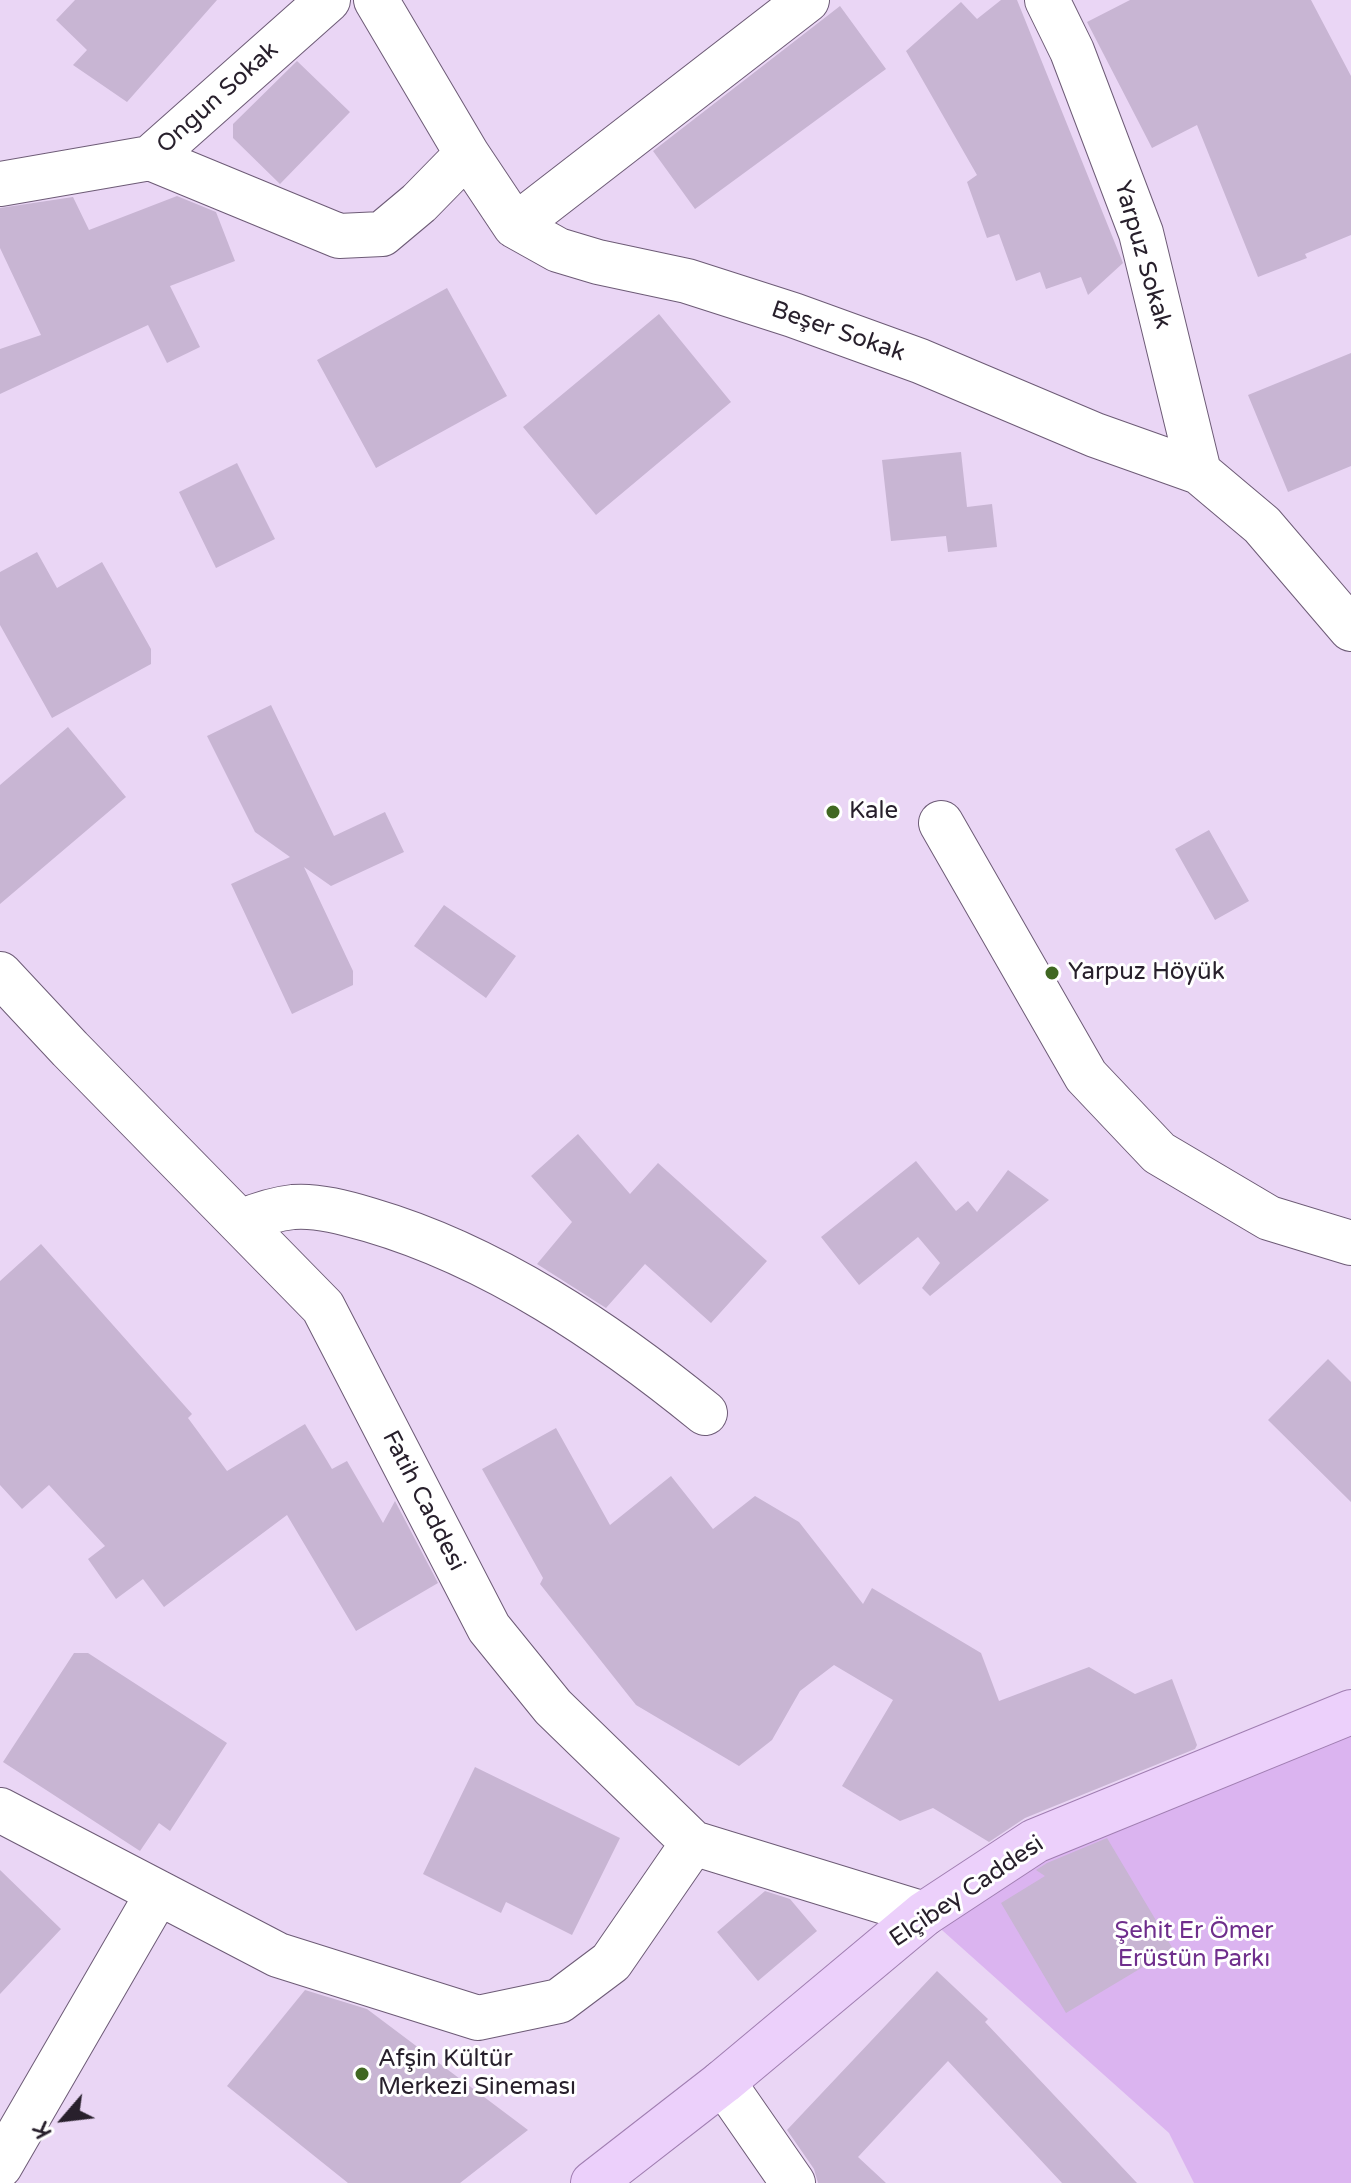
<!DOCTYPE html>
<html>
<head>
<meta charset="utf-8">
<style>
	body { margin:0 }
	#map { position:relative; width:1351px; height:2183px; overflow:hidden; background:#ead6f5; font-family:"Varela Round",sans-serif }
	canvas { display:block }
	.north { position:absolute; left:24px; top:2079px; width:80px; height:80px; -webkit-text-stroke:6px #fff; paint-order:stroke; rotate:242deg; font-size:22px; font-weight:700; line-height:32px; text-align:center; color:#28202c }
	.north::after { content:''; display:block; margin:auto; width:28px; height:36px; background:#28202c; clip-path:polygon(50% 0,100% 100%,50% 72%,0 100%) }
</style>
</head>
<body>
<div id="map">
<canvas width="1351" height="2183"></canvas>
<div class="north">K</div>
</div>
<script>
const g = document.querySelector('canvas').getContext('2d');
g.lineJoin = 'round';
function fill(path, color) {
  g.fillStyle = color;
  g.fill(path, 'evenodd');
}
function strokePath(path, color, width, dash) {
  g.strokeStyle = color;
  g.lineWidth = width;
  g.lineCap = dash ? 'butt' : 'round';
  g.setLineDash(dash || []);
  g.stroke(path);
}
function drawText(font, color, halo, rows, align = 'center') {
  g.font = font + ' "Varela Round",sans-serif';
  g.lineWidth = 6;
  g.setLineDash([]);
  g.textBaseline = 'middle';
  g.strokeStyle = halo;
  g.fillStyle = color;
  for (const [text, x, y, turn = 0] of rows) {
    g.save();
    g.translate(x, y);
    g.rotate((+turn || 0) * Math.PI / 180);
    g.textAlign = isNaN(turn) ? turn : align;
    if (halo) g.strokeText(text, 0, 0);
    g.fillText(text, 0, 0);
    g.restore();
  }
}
const green = new Path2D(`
	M 1351,1712 L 1351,2183 L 1194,2183 L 1169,2133 L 924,1914 Z`);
const building = new Path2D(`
	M 75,0 L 217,0 L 127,102 L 73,65 L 87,50 L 56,20 Z
	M 1001,0 L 1017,0 L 1123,263 L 1088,295 L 1081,277 L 1046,289 L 1040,272 L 1016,281 L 999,234 L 987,238 L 967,182 L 977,175 L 906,51 L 961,2 L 977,19 Z
	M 1130,0 L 1311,0 L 1351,76 L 1351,235 L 1305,254 L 1307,258 L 1258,277 L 1197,125 L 1152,148 L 1087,22 Z
	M 840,6 L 886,69 L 695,209 L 653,151 Z
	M 297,61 L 350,112 L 280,184 L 233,138 L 233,124 Z
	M 177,196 L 216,212 L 235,261 L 170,286 L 200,347 L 167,363 L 148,325 L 0,394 L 0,349 L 41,335 L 0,248 L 0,208 L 73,197 L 89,230 Z
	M 447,288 L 507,396 L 376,468 L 317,360 Z
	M 659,314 L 731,402 L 596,515 L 523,427 Z
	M 1351,353 L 1351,466 L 1288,492 L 1248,395 Z
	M 961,452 L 967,507 L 992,504 L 997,547 L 948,552 L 946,536 L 891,541 L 882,460 Z
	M 237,463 L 275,539 L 216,568 L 179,492 Z
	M 37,552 L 57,588 L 102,562 L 151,649 L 151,664 L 52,718 L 0,625 L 0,572 Z
	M 271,705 L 334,836 L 385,812 L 404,852 L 331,886 L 304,867 L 353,971 L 353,985 L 292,1014 L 231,884 L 290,857 L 255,832 L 207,736 Z
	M 68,727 L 126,797 L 0,904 L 0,785 Z
	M 1209,830 L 1249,901 L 1215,920 L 1175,849 Z
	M 444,905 L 516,956 L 486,998 L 414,946 Z
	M 578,1134 L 630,1194 L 658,1163 L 767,1261 L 711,1323 L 645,1264 L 606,1308 L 537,1264 L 572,1222 L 531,1176 Z
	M 916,1161 L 956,1211 L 968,1201 L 977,1212 L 1008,1170 L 1049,1200 L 930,1296 L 922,1288 L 940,1263 L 918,1237 L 859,1285 L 821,1237 Z
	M 41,1244 L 192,1414 L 188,1418 L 227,1471 L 305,1424 L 332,1469 L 347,1461 L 383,1523 L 395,1501 L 438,1583 L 356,1631 L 287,1515 L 164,1607 L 143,1579 L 116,1599 L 88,1559 L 105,1546 L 49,1485 L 22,1509 L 0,1485 L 0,1281 Z
	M 1328,1359 L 1351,1382 L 1351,1502 L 1268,1420 Z
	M 556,1428 L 610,1525 L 671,1476 L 713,1529 L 755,1496 L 799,1522 L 863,1604 L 872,1588 L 981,1653 L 999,1701 L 1089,1667 L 1135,1694 L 1172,1679 L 1197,1745 L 1195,1749 L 1025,1818 L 989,1842 L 933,1808 L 900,1821 L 842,1786 L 893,1700 L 834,1665 L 800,1691 L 772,1740 L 739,1766 L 636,1705 L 540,1584 L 543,1578 L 482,1469 Z
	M 74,1653 L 88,1653 L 227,1743 L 170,1831 L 159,1823 L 140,1851 L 3,1762 Z
	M 475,1767 L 620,1838 L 572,1935 L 506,1902 L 501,1913 L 423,1874 Z
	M 1107,1838 L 1173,1949 L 1066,2013 L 1001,1903 L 1045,1876 L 1036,1870 L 1047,1863 Z
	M 0,1870 L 61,1929 L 0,1994 Z
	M 765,1891 L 790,1899 L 817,1931 L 758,1981 L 717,1932 Z
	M 937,1971 L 988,2019 L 985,2022 L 1137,2183 L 1062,2183 L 948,2061 L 858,2157 L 886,2183 L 818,2183 L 814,2169 L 787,2130 Z
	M 305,1990 L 367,2009 L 528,2130 L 460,2183 L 348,2183 L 227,2086 Z`);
const minor = new Path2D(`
	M 376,0 L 467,154 L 515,226 L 558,250 L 598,262 L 687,281 L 793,315 L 920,361 L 1095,435 L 1199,472 L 1262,525 L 1351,629
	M 1047,0 L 1072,51 L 1141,233 L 1199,472
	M 150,158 L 339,236 L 382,234 L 419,203 L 467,154
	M 0,184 L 150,158 L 328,0
	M 515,226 L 807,0
	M 941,823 L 1086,1076 L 1159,1153 L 1269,1218 L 1351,1243
	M 0,974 L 70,1049 L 323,1307 L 489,1628 L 553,1707 L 693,1843 L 924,1914
	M 240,1222 C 257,1215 274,1209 293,1207 C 318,1205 346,1213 370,1220 C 493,1256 607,1333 705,1413
	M 0,1810 L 278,1955 L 478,2018 L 559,2001 L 611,1962 L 693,1843
	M 723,2082 L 793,2183
	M 0,2166 L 158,1893`);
const major = new Path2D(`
	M 593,2183 L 723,2082 L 924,1914 L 1035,1841 L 1351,1712`);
const markers = [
	[833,812,8,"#406722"],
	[1052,973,8,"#406722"],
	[362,2074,8,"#406722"]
];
const streetNames = [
	["Ongun Sokak",218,98,-42],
	["Yarpuz Sokak",1142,255,74],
	["Beşer Sokak",838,332,19],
	["Fatih Caddesi",423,1501,63],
	["Elçibey Caddesi",967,1892,-34]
];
const poiNames = [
	["Kale",849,812],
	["Yarpuz Höyük",1068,973],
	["Afşin Kültür",378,2060],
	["Merkezi Sineması",378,2088]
];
const parkNames = [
	["Şehit Er Ömer",1194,1932],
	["Erüstün Parkı",1194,1960]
];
fill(green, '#dbb4f0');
fill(building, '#c8b5d3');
strokePath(minor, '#6d5b76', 46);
strokePath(major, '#a07eb1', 46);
strokePath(minor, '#fff', 44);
strokePath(major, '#ecd0fb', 44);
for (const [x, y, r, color] of markers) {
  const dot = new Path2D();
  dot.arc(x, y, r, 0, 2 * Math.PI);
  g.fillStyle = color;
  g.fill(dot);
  strokePath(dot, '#fff', 3);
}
drawText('24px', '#28202c', '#fff', streetNames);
drawText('24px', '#28202c', '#fff', poiNames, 'left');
drawText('24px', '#6f2e8c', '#fff', parkNames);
</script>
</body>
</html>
